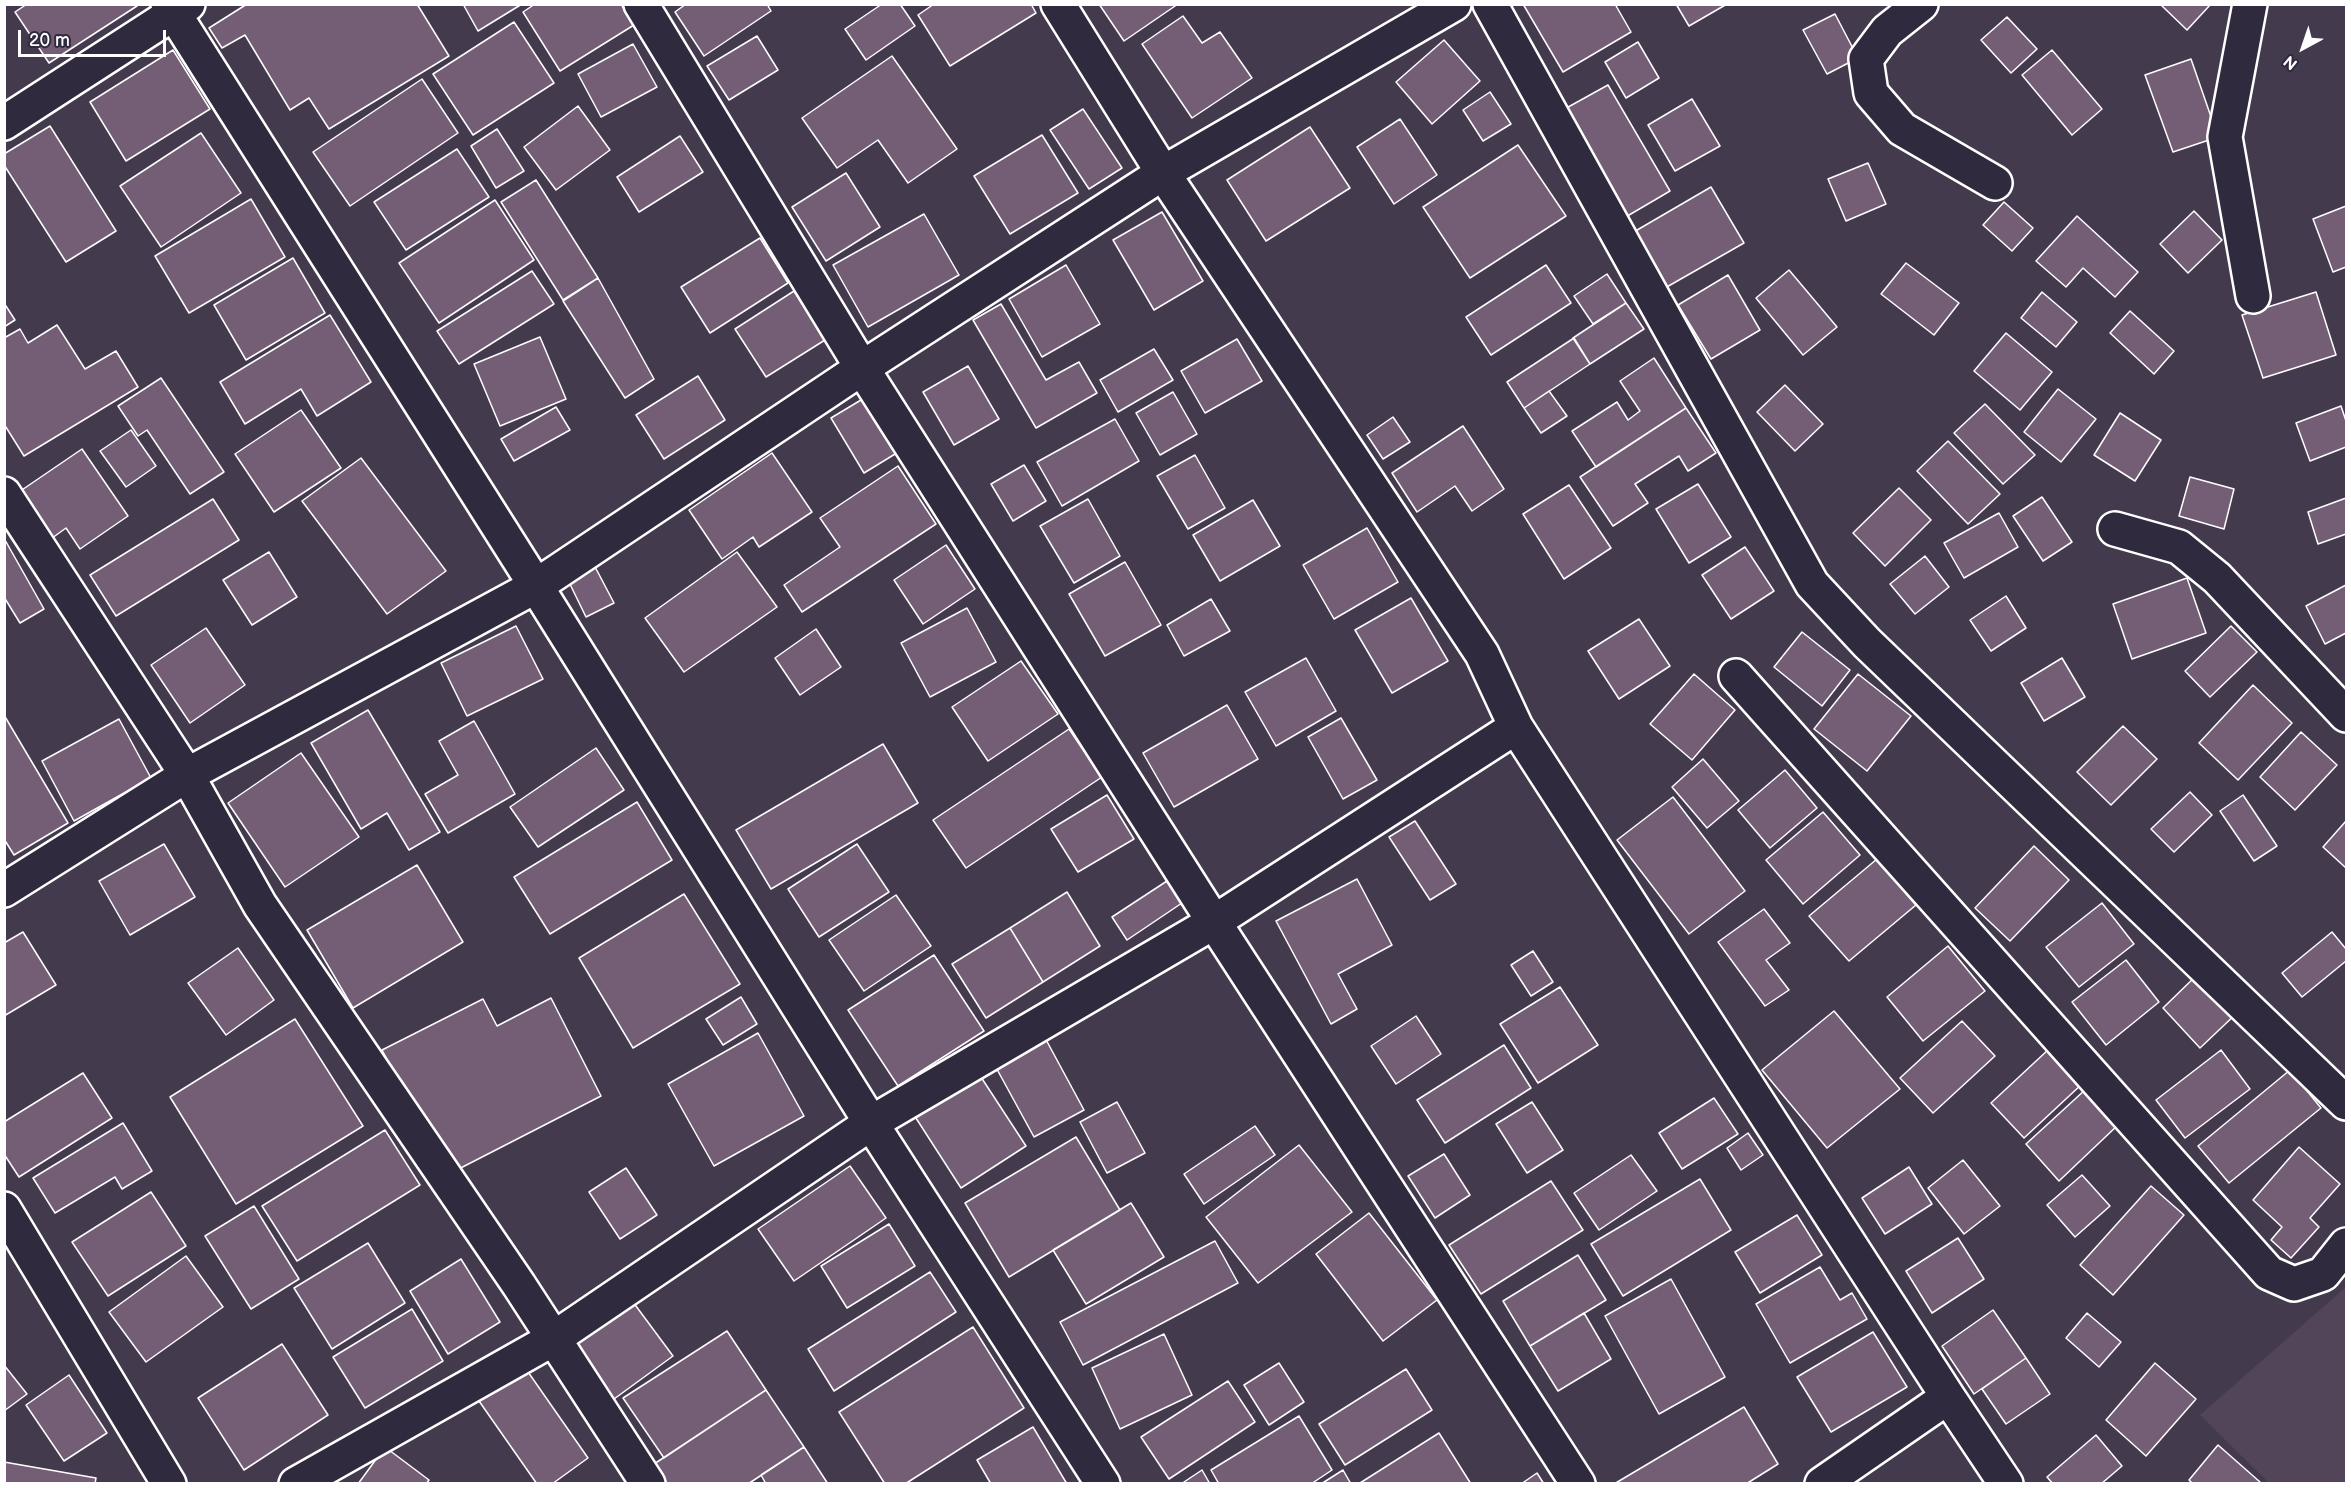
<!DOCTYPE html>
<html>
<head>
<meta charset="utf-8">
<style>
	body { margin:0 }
	#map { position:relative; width:2351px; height:1488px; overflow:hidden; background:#443a4e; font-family:"Balsamiq Sans",sans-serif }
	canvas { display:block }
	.frame { position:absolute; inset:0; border:6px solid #fff; pointer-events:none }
	.north { position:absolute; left:2273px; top:18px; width:60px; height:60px; -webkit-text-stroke:4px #2f2a3d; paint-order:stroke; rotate:220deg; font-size:16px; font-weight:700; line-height:24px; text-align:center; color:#fff }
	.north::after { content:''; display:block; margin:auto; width:21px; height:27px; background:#fff; clip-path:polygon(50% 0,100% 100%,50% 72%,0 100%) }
	.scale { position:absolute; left:18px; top:30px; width:148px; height:27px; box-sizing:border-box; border:3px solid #fff; border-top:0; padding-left:8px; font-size:18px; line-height:21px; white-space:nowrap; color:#fff; -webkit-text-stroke:4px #2f2a3d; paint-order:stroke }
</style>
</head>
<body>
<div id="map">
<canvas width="2351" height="1488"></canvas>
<div class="frame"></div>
<div class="north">N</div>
<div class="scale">20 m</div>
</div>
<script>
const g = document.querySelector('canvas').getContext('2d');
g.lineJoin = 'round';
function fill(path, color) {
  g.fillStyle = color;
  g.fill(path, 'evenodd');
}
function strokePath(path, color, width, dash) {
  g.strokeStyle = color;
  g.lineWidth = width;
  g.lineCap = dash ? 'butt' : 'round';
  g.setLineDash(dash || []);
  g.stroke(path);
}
const built = new Path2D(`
	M 2346,1287 L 2346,1483 L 2269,1483 L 2200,1415 Z`);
const building = new Path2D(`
	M 27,4 L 136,4 L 137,6 L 49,63 L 15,12 Z
	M 247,4 L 417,4 L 449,56 L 329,129 L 309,98 L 290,110 L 245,35 L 222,48 L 209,28 Z
	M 463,4 L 522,4 L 478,31 Z
	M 535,4 L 621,4 L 634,25 L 560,71 L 523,12 Z
	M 686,4 L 767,4 L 771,11 L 704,56 L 675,12 Z
	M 882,4 L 900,4 L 915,26 L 866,60 L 845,29 Z
	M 934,4 L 1031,4 L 1036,13 L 950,66 L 918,15 Z
	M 1099,4 L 1178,4 L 1124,41 Z
	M 1523,4 L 1615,4 L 1631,32 L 1563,72 Z
	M 1676,4 L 1727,4 L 1689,26 Z
	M 2160,4 L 2211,4 L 2187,30 Z
	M 1835,14 L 1858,58 L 1827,74 L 1803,30 Z
	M 1183,16 L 1202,43 L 1220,32 L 1252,78 L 1192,118 L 1142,44 Z
	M 2007,17 L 2037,49 L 2011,73 L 1981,40 Z
	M 514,22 L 554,83 L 473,135 L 433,74 Z
	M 757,36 L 778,70 L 729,100 L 707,66 Z
	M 1444,40 L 1480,81 L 1432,124 L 1396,82 Z
	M 1638,42 L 1659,78 L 1626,98 L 1605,62 Z
	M 633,44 L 657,87 L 601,117 L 578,74 Z
	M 173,50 L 210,109 L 126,161 L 90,102 Z
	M 2052,50 L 2102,109 L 2072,135 L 2022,75 Z
	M 892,56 L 957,149 L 908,183 L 878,140 L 837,168 L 802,118 Z
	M 2191,59 L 2218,137 L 2173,152 L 2145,75 Z
	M 422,79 L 458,133 L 350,206 L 313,152 Z
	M 1608,85 L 1670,191 L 1624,218 L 1561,111 Z
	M 1490,92 L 1511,124 L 1483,141 L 1463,110 Z
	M 1692,99 L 1720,146 L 1675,171 L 1648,125 Z
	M 578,106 L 610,150 L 556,190 L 524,147 Z
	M 1083,109 L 1122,168 L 1089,189 L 1050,130 Z
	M 1400,119 L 1437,175 L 1394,204 L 1357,147 Z
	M 50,126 L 116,231 L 66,262 L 4,165 L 4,154 Z
	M 1310,127 L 1350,188 L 1266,241 L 1227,180 Z
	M 497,129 L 524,171 L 496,188 L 471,146 Z
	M 201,133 L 241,193 L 161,247 L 120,186 Z
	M 1042,135 L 1078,193 L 1010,234 L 974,176 Z
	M 680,136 L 703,172 L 639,212 L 617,177 Z
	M 1518,145 L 1566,216 L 1470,278 L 1423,207 Z
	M 457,149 L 489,197 L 406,250 L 374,202 Z
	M 1868,163 L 1886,204 L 1846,221 L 1828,179 Z
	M 846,173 L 880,227 L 826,261 L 792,207 Z
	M 536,180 L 598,278 L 563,300 L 501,202 Z
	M 1711,187 L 1744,243 L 1665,288 L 1632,233 Z
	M 251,199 L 285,257 L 189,313 L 155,256 Z
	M 495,200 L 534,260 L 439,323 L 399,263 Z
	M 2004,202 L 2033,228 L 2012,251 L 1983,225 Z
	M 2346,206 L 2346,267 L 2333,272 L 2313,219 Z
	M 2194,211 L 2222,240 L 2188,273 L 2160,244 Z
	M 1162,212 L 1203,281 L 1154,310 L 1113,240 Z
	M 924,214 L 959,275 L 868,327 L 833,265 Z
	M 2077,216 L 2138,272 L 2115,297 L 2083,268 L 2066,287 L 2036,261 Z
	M 760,238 L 788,283 L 710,333 L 681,287 Z
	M 293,258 L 325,313 L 246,360 L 214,305 Z
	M 1906,263 L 1959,303 L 1934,335 L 1881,294 Z
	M 1066,265 L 1100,324 L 1042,357 L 1009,299 Z
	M 1546,265 L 1571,303 L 1491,355 L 1466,317 Z
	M 1789,270 L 1837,327 L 1803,355 L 1756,298 Z
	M 532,271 L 554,304 L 459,364 L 437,331 Z
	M 1607,274 L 1626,303 L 1593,324 L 1574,296 Z
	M 1728,275 L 1760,330 L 1711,359 L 1678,305 Z
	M 598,278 L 654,379 L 625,398 L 563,301 Z
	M 794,291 L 825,340 L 766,377 L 735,329 Z
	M 2042,292 L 2077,322 L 2056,347 L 2021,318 Z
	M 2316,292 L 2336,355 L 2263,378 L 2242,315 Z
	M 4,303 L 15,320 L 4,327 Z
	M 1626,303 L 1644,329 L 1590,364 L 1573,338 Z
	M 1001,304 L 1046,380 L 1079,362 L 1097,393 L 1036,428 L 973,320 Z
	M 2130,311 L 2174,351 L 2154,374 L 2110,333 Z
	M 330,315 L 371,382 L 317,416 L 301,389 L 245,424 L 220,382 Z
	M 57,325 L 85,369 L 116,351 L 138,387 L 24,456 L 4,424 L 4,338 L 20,329 L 28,343 Z
	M 2006,333 L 2052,372 L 2020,410 L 1974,371 Z
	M 540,337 L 566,399 L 500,426 L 474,364 Z
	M 1574,338 L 1590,364 L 1524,408 L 1507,382 Z
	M 1237,339 L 1262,381 L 1205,413 L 1181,371 Z
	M 1154,349 L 1173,380 L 1118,412 L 1100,380 Z
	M 1654,358 L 1686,408 L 1596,467 L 1572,431 L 1617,402 L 1628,420 L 1640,411 L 1620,381 Z
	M 968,366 L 999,419 L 954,445 L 923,392 Z
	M 698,376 L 725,420 L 664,459 L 636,415 Z
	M 161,378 L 224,472 L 190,494 L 147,430 L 138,436 L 118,406 Z
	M 1785,385 L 1823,424 L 1795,451 L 1757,412 Z
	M 2058,389 L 2096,419 L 2061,462 L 2024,432 Z
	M 1549,391 L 1567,416 L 1541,433 L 1524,408 Z
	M 1173,392 L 1197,434 L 1160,455 L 1136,413 Z
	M 866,397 L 900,451 L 864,473 L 831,418 Z
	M 1985,404 L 2035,455 L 2003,484 L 1954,433 Z
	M 2341,406 L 2346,421 L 2346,447 L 2310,461 L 2296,423 Z
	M 556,407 L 570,430 L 514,461 L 501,439 Z
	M 1686,408 L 1716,453 L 1688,471 L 1679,456 L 1635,484 L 1648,503 L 1613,526 L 1580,477 Z
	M 301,410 L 341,468 L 274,512 L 235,454 Z
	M 2120,413 L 2161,440 L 2135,481 L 2094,455 Z
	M 1393,417 L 1410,442 L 1383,459 L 1367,435 Z
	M 1115,419 L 1139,461 L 1062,506 L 1037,462 Z
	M 1463,426 L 1504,489 L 1472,511 L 1455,486 L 1417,512 L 1392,473 Z
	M 131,430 L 156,466 L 126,487 L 100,451 Z
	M 1948,441 L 2000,494 L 1968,524 L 1917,471 Z
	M 82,449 L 128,516 L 80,549 L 66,528 L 48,541 L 16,494 Z
	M 772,453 L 812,512 L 759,547 L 753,537 L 722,559 L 689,510 Z
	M 1195,455 L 1225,508 L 1188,529 L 1157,476 Z
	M 361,458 L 446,571 L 387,614 L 302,501 Z
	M 1024,465 L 1046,501 L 1013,521 L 991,484 Z
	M 898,466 L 936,524 L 802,612 L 784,585 L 840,547 L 820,518 Z
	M 2190,477 L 2234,489 L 2224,529 L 2179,516 Z
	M 1698,484 L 1731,537 L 1689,563 L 1656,509 Z
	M 1569,485 L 1611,548 L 1564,579 L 1523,514 Z
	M 1899,488 L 1931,520 L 1885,566 L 1853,533 Z
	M 2042,497 L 2072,542 L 2043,561 L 2013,516 Z
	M 2346,498 L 2346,534 L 2318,544 L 2308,512 Z
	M 213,499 L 239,540 L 116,616 L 90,575 Z
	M 1088,499 L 1120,556 L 1074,583 L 1040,526 Z
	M 1253,500 L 1280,546 L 1220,581 L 1193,535 Z
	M 1999,513 L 2018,547 L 1964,578 L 1944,543 Z
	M 1367,528 L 1398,582 L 1334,619 L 1303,565 Z
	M 5,540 L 44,609 L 20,623 L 4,597 Z
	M 946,545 L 975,589 L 923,624 L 894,580 Z
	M 1745,547 L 1774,591 L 1731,619 L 1702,575 Z
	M 269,552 L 297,597 L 252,625 L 223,580 Z
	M 737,552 L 777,607 L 684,672 L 645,618 Z
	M 1925,556 L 1949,587 L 1915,614 L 1890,584 Z
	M 1125,562 L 1161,625 L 1105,656 L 1069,594 Z
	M 593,563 L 614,603 L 586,617 L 566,576 Z
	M 2187,578 L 2206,633 L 2132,659 L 2113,604 Z
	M 2346,585 L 2346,633 L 2325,644 L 2306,606 Z
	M 2006,596 L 2026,628 L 1991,651 L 1970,620 Z
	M 1411,598 L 1448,661 L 1392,693 L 1355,630 Z
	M 1211,599 L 1230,631 L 1184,656 L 1167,625 Z
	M 967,608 L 996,662 L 930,697 L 901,643 Z
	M 1639,619 L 1670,666 L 1619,699 L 1588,651 Z
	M 516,626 L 543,679 L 467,716 L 441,663 Z
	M 2231,626 L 2257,652 L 2210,697 L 2185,671 Z
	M 206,628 L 245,685 L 190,723 L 151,665 Z
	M 816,629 L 841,667 L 800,695 L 775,658 Z
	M 1802,632 L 1850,670 L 1822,706 L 1774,667 Z
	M 1306,658 L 1336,711 L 1276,746 L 1245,692 Z
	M 2062,658 L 2085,697 L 2044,721 L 2021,683 Z
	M 1021,661 L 1058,714 L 988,761 L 952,707 Z
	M 1694,674 L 1735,710 L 1692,760 L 1650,724 Z
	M 1858,674 L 1911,716 L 1867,771 L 1814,729 Z
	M 2253,685 L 2292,723 L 2238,780 L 2199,743 Z
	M 1227,705 L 1258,759 L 1174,807 L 1143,753 Z
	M 368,710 L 440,832 L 409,850 L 387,813 L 361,829 L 311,743 Z
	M 4,715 L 68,823 L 14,855 L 4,839 Z
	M 1341,718 L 1377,780 L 1343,799 L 1308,737 Z
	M 119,719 L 151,778 L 74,821 L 42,761 Z
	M 474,721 L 515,794 L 448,833 L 425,794 L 458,775 L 439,741 Z
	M 2123,726 L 2157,759 L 2111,805 L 2077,772 Z
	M 1069,729 L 1102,777 L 966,868 L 933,820 Z
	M 2301,732 L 2337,765 L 2295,810 L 2260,777 Z
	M 883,744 L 918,803 L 771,889 L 736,830 Z
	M 596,748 L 624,790 L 538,847 L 510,807 Z
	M 301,753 L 359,837 L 285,887 L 228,803 Z
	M 1703,759 L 1739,801 L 1707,828 L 1672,787 Z
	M 1785,770 L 1817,808 L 1770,848 L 1738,810 Z
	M 2190,792 L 2212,815 L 2174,852 L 2151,829 Z
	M 1107,795 L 1134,839 L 1078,872 L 1051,829 Z
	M 2243,795 L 2277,846 L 2254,861 L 2220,811 Z
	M 1673,797 L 1745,891 L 1689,934 L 1617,840 Z
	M 637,802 L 672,860 L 550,934 L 514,877 Z
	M 1823,812 L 1860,855 L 1803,904 L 1766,860 Z
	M 1415,821 L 1456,884 L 1430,900 L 1389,837 Z
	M 2346,821 L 2346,868 L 2323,847 Z
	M 164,844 L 195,897 L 130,935 L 99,881 Z
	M 857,844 L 889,892 L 819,937 L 788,889 Z
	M 2034,846 L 2069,880 L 2010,941 L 1975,908 Z
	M 1877,859 L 1916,905 L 1849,961 L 1809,916 Z
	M 417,865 L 463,942 L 353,1008 L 307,930 Z
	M 1357,879 L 1392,945 L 1338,974 L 1357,1009 L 1331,1024 L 1276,921 Z
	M 1167,881 L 1182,903 L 1127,940 L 1112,917 Z
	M 1067,892 L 1100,946 L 1043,982 L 1010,928 Z
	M 684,894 L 740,984 L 633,1048 L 579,958 Z
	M 896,895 L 931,946 L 864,991 L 829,940 Z
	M 2102,903 L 2134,944 L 2079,987 L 2046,947 Z
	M 1764,909 L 1790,943 L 1766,960 L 1789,990 L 1765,1006 L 1718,942 Z
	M 1010,928 L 1043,982 L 986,1018 L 952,964 Z
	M 23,932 L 56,985 L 4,1016 L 4,943 Z
	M 2332,932 L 2346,949 L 2346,961 L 2302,997 L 2282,973 Z
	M 1948,946 L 1985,991 L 1923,1041 L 1887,997 Z
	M 238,948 L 274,1000 L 226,1035 L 188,983 Z
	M 1533,951 L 1553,982 L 1531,996 L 1511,965 Z
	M 934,955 L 984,1031 L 898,1086 L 848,1010 Z
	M 2126,960 L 2159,1002 L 2106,1045 L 2072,1002 Z
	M 2200,972 L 2238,1012 L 2200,1048 L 2163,1008 Z
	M 1560,987 L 1598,1045 L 1538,1083 L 1500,1024 Z
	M 741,997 L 757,1024 L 723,1045 L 706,1019 Z
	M 551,998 L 601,1096 L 447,1175 L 382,1050 L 483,999 L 497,1026 Z
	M 1834,1011 L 1900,1089 L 1827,1148 L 1762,1070 Z
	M 1416,1016 L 1441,1054 L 1396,1084 L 1371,1046 Z
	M 295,1019 L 363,1126 L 236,1204 L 170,1097 Z
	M 1962,1021 L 1995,1056 L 1933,1113 L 1900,1078 Z
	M 758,1033 L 804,1116 L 714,1166 L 668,1084 Z
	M 1044,1036 L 1084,1110 L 1034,1137 L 993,1062 Z
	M 1504,1045 L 1531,1088 L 1445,1143 L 1417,1100 Z
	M 2049,1049 L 2082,1084 L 2024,1138 L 1991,1103 Z
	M 2221,1050 L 2250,1089 L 2185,1138 L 2156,1100 Z
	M 2290,1070 L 2321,1108 L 2229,1183 L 2198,1146 Z
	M 83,1073 L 112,1118 L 19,1177 L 4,1154 L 4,1122 Z
	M 979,1074 L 1026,1146 L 961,1188 L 914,1115 Z
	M 2086,1089 L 2119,1124 L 2059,1181 L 2026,1144 Z
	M 1714,1098 L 1738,1134 L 1682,1169 L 1659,1133 Z
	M 1117,1102 L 1145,1153 L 1107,1173 L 1080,1122 Z
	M 1532,1102 L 1563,1150 L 1527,1173 L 1496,1124 Z
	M 123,1123 L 152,1171 L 122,1189 L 115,1177 L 55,1213 L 33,1178 Z
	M 1255,1126 L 1275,1155 L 1204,1204 L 1184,1174 Z
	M 385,1130 L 420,1185 L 297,1261 L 262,1206 Z
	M 1748,1133 L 1763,1155 L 1741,1170 L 1727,1148 Z
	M 1076,1137 L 1120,1210 L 1009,1277 L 965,1203 Z
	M 1299,1145 L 1352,1212 L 1258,1283 L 1206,1217 Z
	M 2299,1147 L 2340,1184 L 2310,1218 L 2319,1227 L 2291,1258 L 2271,1240 L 2282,1227 L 2253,1200 Z
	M 1444,1154 L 1470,1195 L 1435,1218 L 1408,1176 Z
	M 1631,1155 L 1657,1191 L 1599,1230 L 1574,1193 Z
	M 1963,1160 L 2000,1206 L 1964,1234 L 1928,1188 Z
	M 850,1166 L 886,1218 L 794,1281 L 758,1229 Z
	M 1909,1167 L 1932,1204 L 1885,1234 L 1862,1198 Z
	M 626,1168 L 657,1215 L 620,1239 L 589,1192 Z
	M 2082,1175 L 2110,1206 L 2075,1237 L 2047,1205 Z
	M 1700,1179 L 1731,1230 L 1623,1296 L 1591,1244 Z
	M 1551,1181 L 1583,1230 L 1481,1294 L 1449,1245 Z
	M 2151,1186 L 2184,1215 L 2113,1295 L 2080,1265 Z
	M 151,1192 L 186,1246 L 108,1296 L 72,1242 Z
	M 1131,1203 L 1164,1257 L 1086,1304 L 1053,1250 Z
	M 254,1206 L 299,1279 L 251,1309 L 205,1236 Z
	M 1369,1213 L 1437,1300 L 1383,1341 L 1316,1254 Z
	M 1797,1215 L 1822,1255 L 1760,1293 L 1735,1252 Z
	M 889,1224 L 915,1266 L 847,1308 L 821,1266 Z
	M 1958,1238 L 1984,1279 L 1932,1313 L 1906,1271 Z
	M 1215,1241 L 1238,1283 L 1083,1365 L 1060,1322 Z
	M 368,1243 L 405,1303 L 332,1349 L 294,1288 Z
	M 1578,1255 L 1606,1300 L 1530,1346 L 1503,1301 Z
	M 186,1256 L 223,1307 L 146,1362 L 109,1312 Z
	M 461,1259 L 500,1322 L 448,1354 L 410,1291 Z
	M 1820,1267 L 1840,1300 L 1852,1293 L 1867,1319 L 1790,1363 L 1756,1304 Z
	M 930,1272 L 956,1312 L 834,1391 L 808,1349 Z
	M 1671,1279 L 1725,1377 L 1659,1414 L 1605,1316 Z
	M 630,1298 L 673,1356 L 614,1399 L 571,1342 Z
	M 412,1309 L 443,1361 L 365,1408 L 333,1357 Z
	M 1993,1310 L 2026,1358 L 1974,1394 L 1942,1346 Z
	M 1584,1313 L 1611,1359 L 1558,1391 L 1530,1346 Z
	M 2087,1313 L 2121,1342 L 2099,1367 L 2066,1338 Z
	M 973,1327 L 1024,1408 L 905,1484 L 885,1484 L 839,1412 Z
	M 727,1331 L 766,1390 L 664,1458 L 623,1398 Z
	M 1873,1332 L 1907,1387 L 1831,1432 L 1797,1377 Z
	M 1164,1334 L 1192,1395 L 1120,1429 L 1092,1368 Z
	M 282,1344 L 328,1415 L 244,1470 L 198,1398 Z
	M 2026,1358 L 2050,1394 L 2006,1424 L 1982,1389 Z
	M 1279,1363 L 1304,1402 L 1269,1425 L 1244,1385 Z
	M 2155,1363 L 2196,1399 L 2146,1456 L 2106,1420 Z
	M 4,1365 L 27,1394 L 4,1411 Z
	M 526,1369 L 588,1458 L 552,1484 L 537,1484 L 479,1401 Z
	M 1406,1369 L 1432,1410 L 1345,1465 L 1319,1424 Z
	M 69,1375 L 107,1433 L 64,1461 L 26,1405 Z
	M 1228,1381 L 1255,1422 L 1169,1479 L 1141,1437 Z
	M 766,1390 L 804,1447 L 748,1484 L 658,1484 L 648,1468 Z
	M 1744,1407 L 1778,1464 L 1746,1484 L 1614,1484 Z
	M 1299,1416 L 1332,1470 L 1311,1484 L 1219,1484 L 1211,1470 Z
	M 1033,1427 L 1067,1484 L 991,1484 L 977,1460 Z
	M 1439,1433 L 1471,1484 L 1361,1484 L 1360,1483 Z
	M 2096,1435 L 2122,1466 L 2101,1484 L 2053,1484 L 2047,1477 Z
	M 2218,1445 L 2260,1482 L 2259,1484 L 2193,1484 L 2189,1480 Z
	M 385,1447 L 429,1480 L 426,1484 L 358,1484 Z
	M 804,1447 L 828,1484 L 766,1484 L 761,1475 Z
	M 4,1462 L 96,1478 L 95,1484 L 4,1484 Z
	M 1202,1470 L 1210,1484 L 1181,1484 Z
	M 1343,1470 L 1351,1484 L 1321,1484 Z
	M 1537,1473 L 1544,1484 L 1521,1484 Z`);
const minor = new Path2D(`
	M 168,4 L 536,586 L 871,1123 L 1103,1484
	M 641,4 L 862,368 L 1214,922 L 1578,1484
	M 1058,4 L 1163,173 L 1482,654 L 1516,727 L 1948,1397 L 2006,1484
	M 1490,4 L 1812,584 L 1867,643 L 2346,1103
	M 1921,4 L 1887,31 L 1866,59 L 1871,93 L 1902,129 L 1995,183
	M 2250,4 L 2225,137 L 2253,296
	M 4,123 L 188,4
	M 4,494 L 187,775 L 260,905 L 519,1285 L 648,1484
	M 2115,529 L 2179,547 L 2217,578 L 2346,715
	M 1736,676 L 2269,1273 L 2294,1284 L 2323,1274 L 2346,1245
	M 4,890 L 187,775 L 536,586 L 862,368 L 1163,173 L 1454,4
	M 4,1209 L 169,1484
	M 296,1484 L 553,1339 L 871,1123 L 1214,922 L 1516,727
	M 1822,1484 L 1948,1397`);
fill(built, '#52455a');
fill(building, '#745e75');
strokePath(building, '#fff', 1.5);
strokePath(minor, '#fff', 38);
strokePath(minor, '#2f2a3d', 33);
</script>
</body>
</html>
